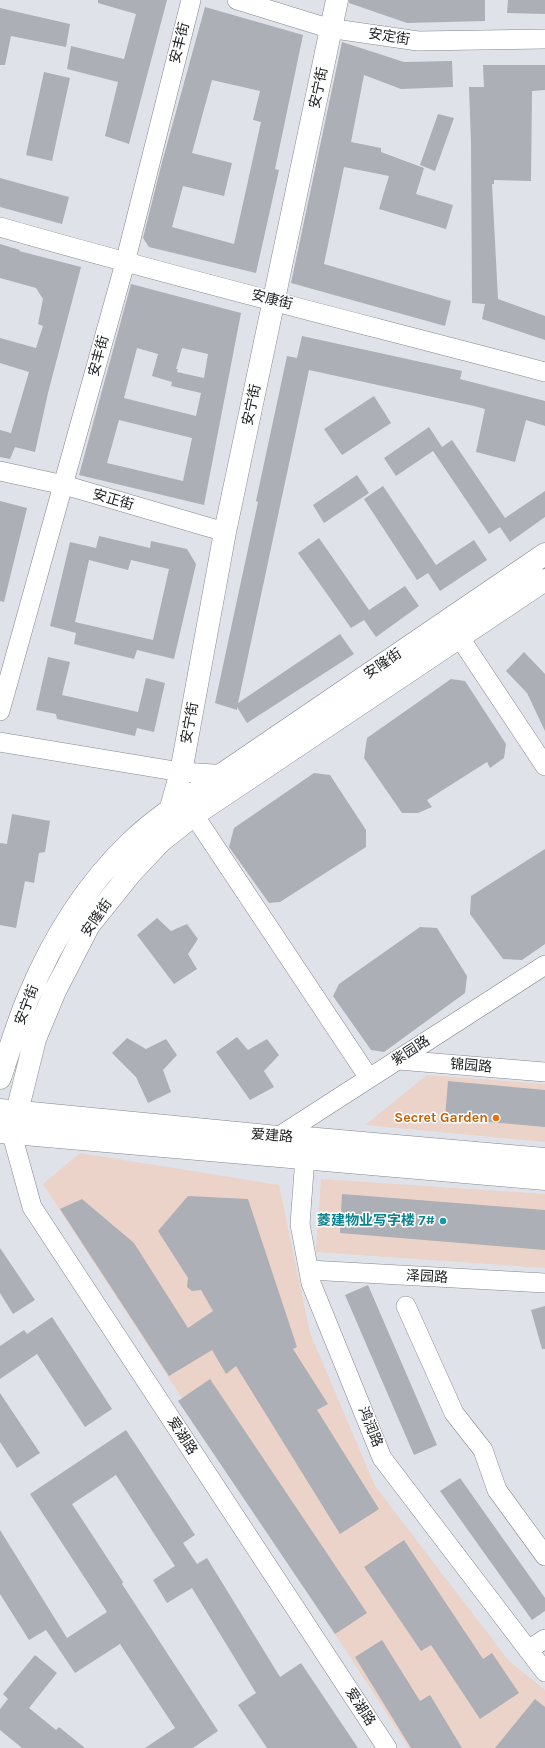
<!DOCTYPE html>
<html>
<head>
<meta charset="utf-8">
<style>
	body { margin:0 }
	canvas { display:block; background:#dfe2e9 }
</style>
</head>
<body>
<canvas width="545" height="1748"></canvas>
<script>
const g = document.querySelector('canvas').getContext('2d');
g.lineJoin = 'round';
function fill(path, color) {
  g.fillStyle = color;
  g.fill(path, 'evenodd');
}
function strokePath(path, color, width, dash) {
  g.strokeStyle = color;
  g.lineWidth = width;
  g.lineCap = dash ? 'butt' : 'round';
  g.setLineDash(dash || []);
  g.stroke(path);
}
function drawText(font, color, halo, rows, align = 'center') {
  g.font = font + ' Karla,"Noto Sans SC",sans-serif';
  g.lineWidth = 3;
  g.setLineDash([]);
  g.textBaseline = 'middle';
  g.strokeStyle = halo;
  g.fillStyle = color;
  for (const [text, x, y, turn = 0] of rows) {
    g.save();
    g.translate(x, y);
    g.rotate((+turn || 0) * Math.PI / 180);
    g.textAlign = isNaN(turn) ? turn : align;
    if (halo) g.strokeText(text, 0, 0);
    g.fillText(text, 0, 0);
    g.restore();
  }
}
const commercial = new Path2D(`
	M 427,1075 L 545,1084 L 545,1142 L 365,1125 Z
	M 80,1153 L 279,1185 L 310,1333 L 375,1486 L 509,1661 L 545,1690 L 545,1748 L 409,1748 L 43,1184 Z
	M 321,1179 L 545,1194 L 545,1268 L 316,1252 Z`);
const building = new Path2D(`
	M 98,0 L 167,0 L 129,144 L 105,136 L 118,82 L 67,69 L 71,46 L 124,59 L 136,14 L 98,3 Z
	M 349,0 L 485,0 L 485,21 L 407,23 L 349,3 Z
	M 508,0 L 545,0 L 545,14 L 507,13 Z
	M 205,7 L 303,35 L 275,169 L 279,170 L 256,273 L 149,247 L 143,238 L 161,166 ZM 212,80 L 260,91 L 253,120 L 261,122 L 234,244 L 172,227 L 183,186 L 224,196 L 232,163 L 192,153 Z
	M 0,8 L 70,24 L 66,47 L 11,36 L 5,65 L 0,65 Z
	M 342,42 L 404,62 L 452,61 L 453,87 L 401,89 L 364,75 L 351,142 L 381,148 L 381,152 L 424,168 L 416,194 L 453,205 L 446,229 L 379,209 L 389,176 L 344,167 L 324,264 L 451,301 L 445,326 L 291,283 Z
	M 483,65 L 545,65 L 545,90 L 532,91 L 531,181 L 494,180 L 494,184 L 492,184 L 498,299 L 545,316 L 545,340 L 482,319 L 485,304 L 472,303 L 471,142 L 469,87 L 484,87 Z
	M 44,72 L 70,78 L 52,161 L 26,155 Z
	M 438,114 L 454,118 L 435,171 L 420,165 Z
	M 0,178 L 69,197 L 62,224 L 0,207 Z
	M 0,244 L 20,250 L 19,251 L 81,267 L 48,393 L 35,452 L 15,447 L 10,459 L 0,457 L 0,430 L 11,433 L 29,372 L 0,363 L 0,338 L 36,348 L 43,326 L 38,324 L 43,299 L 36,288 L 0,278 Z
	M 131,284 L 241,313 L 204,505 L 79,475 ZM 137,348 L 158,354 L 152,376 L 172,382 L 171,386 L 201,393 L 196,416 L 124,398 ZM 182,348 L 208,354 L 204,378 L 177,372 L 178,369 L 176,369 ZM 119,420 L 192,438 L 183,481 L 107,463 Z
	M 302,336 L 462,371 L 460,379 L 545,401 L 545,426 L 526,420 L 515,462 L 476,452 L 485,409 L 474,406 L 309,370 L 238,703 L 340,634 L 354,654 L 247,723 L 237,707 L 237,710 L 215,703 L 258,502 L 256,501 L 287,356 L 297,358 Z
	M 374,396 L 391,423 L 342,455 L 324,429 Z
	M 429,427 L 442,447 L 452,440 L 505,518 L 545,491 L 545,517 L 510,542 L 500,527 L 489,534 L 433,451 L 396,476 L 384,458 Z
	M 357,475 L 369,493 L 324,523 L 313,505 Z
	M 383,486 L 436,565 L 474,540 L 487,560 L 440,591 L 428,573 L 417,580 L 364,499 Z
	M 0,501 L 27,508 L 4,602 L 0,601 Z
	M 99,536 L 150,548 L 151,541 L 187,549 L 196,564 L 174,659 L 137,650 L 134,659 L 74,644 L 76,633 L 50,626 L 70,542 L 96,548 ZM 89,560 L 128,570 L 131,560 L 169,569 L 153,640 L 75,622 Z
	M 319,538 L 369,610 L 405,586 L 419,606 L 376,637 L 364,620 L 351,628 L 298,553 Z
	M 524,652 L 545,674 L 545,731 L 527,693 L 506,671 Z
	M 48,657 L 70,662 L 62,695 L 138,712 L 146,678 L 165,683 L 154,732 L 137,728 L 135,736 L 57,719 L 56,714 L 36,710 Z
	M 451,679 L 465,681 L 506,744 L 504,758 L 490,768 L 487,762 L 427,800 L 432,807 L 418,813 L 402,813 L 364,758 L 367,738 Z
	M 314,773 L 330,775 L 366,830 L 366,847 L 280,902 L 269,903 L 229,847 L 234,828 Z
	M 12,814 L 50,821 L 45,852 L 39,853 L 34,883 L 25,881 L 16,928 L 0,925 L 0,843 L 7,844 Z
	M 545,849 L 545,944 L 522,960 L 503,959 L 470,914 L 471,896 Z
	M 157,918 L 171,931 L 187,924 L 198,939 L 188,954 L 197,969 L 174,984 L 137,935 Z
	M 420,927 L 437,928 L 467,976 L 465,993 L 384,1052 L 371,1050 L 333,996 L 339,984 Z
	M 237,1037 L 248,1050 L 267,1039 L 279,1055 L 264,1071 L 274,1087 L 250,1100 L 216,1052 Z
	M 127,1038 L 146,1049 L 166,1039 L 177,1055 L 163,1070 L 171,1092 L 148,1103 L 136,1077 L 112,1053 Z
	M 448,1081 L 545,1090 L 545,1127 L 445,1118 Z
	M 342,1194 L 545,1210 L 545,1250 L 340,1233 Z
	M 188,1196 L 248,1199 L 297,1347 L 293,1349 L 328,1404 L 317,1410 L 379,1509 L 340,1534 L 236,1366 L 226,1374 L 212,1350 L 169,1376 L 60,1209 L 82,1199 L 134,1243 L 188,1328 L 213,1311 L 201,1290 L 192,1291 L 187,1287 L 188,1278 L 158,1231 Z
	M 0,1248 L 35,1300 L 13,1314 L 0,1293 Z
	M 368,1285 L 437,1445 L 414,1455 L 345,1295 Z
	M 545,1306 L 545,1349 L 542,1349 L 531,1310 Z
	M 52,1317 L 112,1409 L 85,1427 L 37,1354 L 0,1379 L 0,1346 L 24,1330 L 27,1334 Z
	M 210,1379 L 367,1613 L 335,1634 L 178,1401 Z
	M 0,1393 L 40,1453 L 17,1468 L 0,1442 Z
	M 126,1430 L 195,1535 L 183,1543 L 197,1564 L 207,1558 L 280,1677 L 301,1663 L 358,1748 L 267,1748 L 238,1705 L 256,1693 L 192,1588 L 167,1603 L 153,1580 L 175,1566 L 116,1475 L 72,1504 L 123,1582 L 122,1584 L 218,1731 L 193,1748 L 145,1748 L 175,1728 L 120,1644 L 75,1673 L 46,1630 L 29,1640 L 0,1594 L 0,1530 L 67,1638 L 107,1612 L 30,1494 Z
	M 460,1478 L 545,1598 L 545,1611 L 532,1620 L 440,1491 Z
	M 404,1540 L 483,1659 L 492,1653 L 519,1693 L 480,1719 L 431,1645 L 421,1651 L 364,1567 Z
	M 382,1640 L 420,1701 L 430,1695 L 462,1748 L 411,1748 L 355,1657 Z
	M 35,1655 L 57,1673 L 29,1708 L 56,1730 L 59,1727 L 85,1748 L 22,1748 L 0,1730 L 0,1709 L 8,1699 L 3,1694 Z
	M 535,1699 L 545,1707 L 545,1748 L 495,1748 Z`);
const minor = new Path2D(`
	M 237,0 L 328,28 L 418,41 L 545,39
	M 0,227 C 181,279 363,324 545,372
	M 0,471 L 64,485 L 225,532
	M 460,638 L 545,766
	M 0,711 L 125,263 L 191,0
	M 0,742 L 181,772 L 230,775
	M 194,815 L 369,1078
	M 398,1060 L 545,1072
	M 8,1120 L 32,1207 L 387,1748
	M 278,1137 L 545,965
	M 306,1144 L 300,1224 L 311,1283 L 382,1458 L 545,1672
	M 309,1270 L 545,1283
	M 406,1306 L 454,1413 L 483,1450 L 497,1490 L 545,1556
	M 528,1650 L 545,1639`);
const major = new Path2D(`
	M 170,811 L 181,772 L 225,532 L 337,0
	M 0,1078 C 9,1052 17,1024 28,998 C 52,940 85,886 131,842 C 158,816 191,796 221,775 L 545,554
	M 0,1110 L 278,1137 L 306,1138 L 545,1159
	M 17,1112 L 35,1039 L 55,991 L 89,925 L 130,874 L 161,841 L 194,815 L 545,580
	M 0,1132 L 545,1179`);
const markers = [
	[496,1118,4,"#e8710a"],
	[443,1221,4,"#0f9aa8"]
];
const streetNames = [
	["安定街",389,37,9],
	["安丰街",180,43,-76],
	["安宁街",319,88,-78],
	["安康街",272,300,14],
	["安丰街",99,356,-75],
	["安宁街",252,405,-78],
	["安正街",113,500,16],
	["安隆街",383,664,-34],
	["安宁街",190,723,-80],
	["安隆街",97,918,-55],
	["安宁街",27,1005,-69],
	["紫园路",411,1051,-33],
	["锦园路",471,1066,5],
	["爱建路",272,1136,4],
	["泽园路",427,1277,3],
	["鸿润路",370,1427,68],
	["爱湖路",182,1436,57],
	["爱湖路",360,1707,57]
];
const foodNames = [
	["Secret Garden",488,1118]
];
const cultureNames = [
	["菱建物业写字楼 7#",435,1221]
];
fill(commercial, '#ebd3c9');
fill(building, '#acafb5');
strokePath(minor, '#84878d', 20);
strokePath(major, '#84878d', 23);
strokePath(minor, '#fff', 19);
strokePath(major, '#fff', 22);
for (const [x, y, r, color] of markers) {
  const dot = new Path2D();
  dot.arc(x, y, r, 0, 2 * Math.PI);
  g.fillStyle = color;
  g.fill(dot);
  strokePath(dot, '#fff', 1.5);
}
drawText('14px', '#1b1d1f', '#fff', streetNames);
drawText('bold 14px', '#c56008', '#fff', foodNames, 'right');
drawText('bold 14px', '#0d838f', '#fff', cultureNames, 'right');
</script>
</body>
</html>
